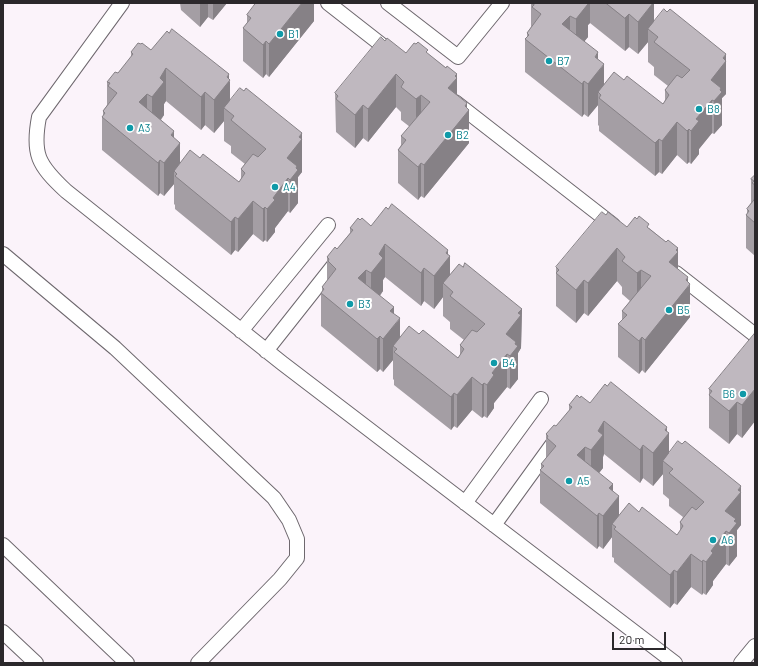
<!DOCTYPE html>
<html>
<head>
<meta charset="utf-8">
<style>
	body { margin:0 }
	#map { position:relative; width:758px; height:666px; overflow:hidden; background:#fbf3fa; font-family:Barlow,sans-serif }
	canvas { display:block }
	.frame { position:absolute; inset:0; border:4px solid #2b282b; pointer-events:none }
	.scale { position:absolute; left:612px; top:632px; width:54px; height:18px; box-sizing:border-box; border:2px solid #2b282b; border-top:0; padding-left:5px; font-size:12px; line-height:14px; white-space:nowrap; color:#2b282b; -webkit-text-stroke:3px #fff; paint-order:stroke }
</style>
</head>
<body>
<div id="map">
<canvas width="758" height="666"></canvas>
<div class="frame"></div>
<div class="scale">20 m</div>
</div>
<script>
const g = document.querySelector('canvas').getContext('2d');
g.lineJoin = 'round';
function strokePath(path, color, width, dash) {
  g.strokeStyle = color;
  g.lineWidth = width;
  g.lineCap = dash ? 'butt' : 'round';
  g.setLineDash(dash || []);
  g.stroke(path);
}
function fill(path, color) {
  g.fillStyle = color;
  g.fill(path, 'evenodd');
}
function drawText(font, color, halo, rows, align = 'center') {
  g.font = font + ' Barlow,sans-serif';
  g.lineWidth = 4;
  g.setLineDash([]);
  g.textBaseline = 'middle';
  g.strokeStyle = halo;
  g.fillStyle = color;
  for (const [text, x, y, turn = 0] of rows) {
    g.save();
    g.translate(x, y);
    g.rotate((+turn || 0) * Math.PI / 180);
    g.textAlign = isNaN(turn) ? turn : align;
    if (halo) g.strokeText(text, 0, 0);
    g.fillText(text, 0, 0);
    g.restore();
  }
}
const minor = new Path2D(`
	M 122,3 L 39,117 C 32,154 38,165 66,191 L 282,363 L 675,663
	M 328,3 L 392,53
	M 388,3 L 458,57 L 502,3
	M 455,102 L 613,225
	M 3,254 L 115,348 L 274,498 L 289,520 L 297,539 L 297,558 L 280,579 L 198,663
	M 676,273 L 755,335
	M 241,331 L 328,225
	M 266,351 L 338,260
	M 465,503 L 541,399
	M 494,525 L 557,438
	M 3,545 L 127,663
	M 3,632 L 36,663
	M 741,663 L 755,646`);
const wall = new Path2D(`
	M 180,3 L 227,3 L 213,20 L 208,17 L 200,27 L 181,10 Z
	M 252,3 L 314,3 L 314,21 L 269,77 L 266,74 L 263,78 L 243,61 L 243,28 L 247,24 L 247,15 L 255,5 Z
	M 531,3 L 654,3 L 654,21 L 726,87 L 726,94 L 722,98 L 722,125 L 714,134 L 712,133 L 699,149 L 699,154 L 691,164 L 689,162 L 687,164 L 677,155 L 662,174 L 659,172 L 655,176 L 599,131 L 599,126 L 598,125 L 598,105 L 588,117 L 584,114 L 582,117 L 525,72 L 525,39 L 527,37 L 527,33 L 531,27 ZM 590,23 L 625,51 L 629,47 L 638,54 L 648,42 L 648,62 L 654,67 L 654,75 L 668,86 L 665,90 L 665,100 L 663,104 L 624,80 L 604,84 L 598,60 L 584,41 L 588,37 L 588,25 Z
	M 385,41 L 406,53 L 428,54 L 446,68 L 457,74 L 457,95 L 467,108 L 469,143 L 424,198 L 421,196 L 418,200 L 398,183 L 398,150 L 401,145 L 401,136 L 410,127 L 401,120 L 401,112 L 396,107 L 368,142 L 363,138 L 355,148 L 336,132 L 335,93 Z
	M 151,50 L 229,79 L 230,100 L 302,166 L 302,172 L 298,177 L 298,203 L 290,213 L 288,211 L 275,228 L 275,232 L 267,242 L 265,240 L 263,242 L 253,234 L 238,252 L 235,250 L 231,255 L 175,209 L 175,205 L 174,204 L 174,184 L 164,196 L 160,193 L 158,196 L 102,150 L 102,117 L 103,116 L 103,111 L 107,105 L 107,82 L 118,73 L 131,58 L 131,52 ZM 166,101 L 201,130 L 205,125 L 214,133 L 224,121 L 224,141 L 231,146 L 231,153 L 245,164 L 241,169 L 241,179 L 239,182 L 200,158 L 180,163 L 174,138 L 161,120 L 164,115 L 164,104 Z
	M 755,175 L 755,256 L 746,248 L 746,215 L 747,214 L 747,209 L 751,203 L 751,179 Z
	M 360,220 L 371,226 L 448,255 L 450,276 L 522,309 L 521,348 L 518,353 L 518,379 L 510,389 L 507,387 L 494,403 L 494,408 L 487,418 L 484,416 L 482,418 L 472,410 L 457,428 L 454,426 L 451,430 L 394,385 L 394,380 L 393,379 L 393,360 L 383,372 L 380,369 L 377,372 L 321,326 L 321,293 L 322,292 L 322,287 L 327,281 L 327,257 L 337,249 L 350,233 L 350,228 ZM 385,277 L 421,306 L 424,301 L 434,309 L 443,297 L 443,316 L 450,322 L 450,329 L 464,340 L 460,345 L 460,355 L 458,358 L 419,334 L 400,338 L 394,314 L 380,296 L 383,291 L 383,280 Z
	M 627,227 L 649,228 L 666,242 L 678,248 L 678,269 L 688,282 L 690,317 L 645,373 L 642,370 L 639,374 L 618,357 L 618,324 L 622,320 L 622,311 L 630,301 L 622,294 L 622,287 L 617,281 L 588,316 L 584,313 L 576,323 L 556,306 L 556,267 Z
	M 755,334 L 755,421 L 742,438 L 737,434 L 729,444 L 709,428 L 709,389 Z
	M 580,398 L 590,403 L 667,432 L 669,453 L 741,519 L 741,525 L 737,530 L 737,556 L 729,566 L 726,564 L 713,581 L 713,585 L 706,595 L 703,593 L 702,595 L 691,587 L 677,605 L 674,603 L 670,608 L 614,562 L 614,558 L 612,557 L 612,537 L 603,549 L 599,546 L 597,549 L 540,503 L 540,470 L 541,469 L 541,464 L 546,458 L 546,434 L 556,426 L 569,411 L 569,405 ZM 604,454 L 640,483 L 643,478 L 653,486 L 663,474 L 663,494 L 669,499 L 669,506 L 683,517 L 680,522 L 680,532 L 677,535 L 639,512 L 619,516 L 599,473 L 603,468 L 603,457 Z`);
const shadedWall = new Path2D(`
	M 200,3 L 208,3 L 208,17 L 200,27 Z
	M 213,3 L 227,3 L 213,20 Z
	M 302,3 L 314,3 L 314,21 L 269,77 L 269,44 Z
	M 583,3 L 590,3 L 590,23 L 588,25 L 588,37 L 576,52 L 576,19 Z
	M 653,3 L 654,3 L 654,34 L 648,29 L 648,42 L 638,54 L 638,22 Z
	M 629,14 L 629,47 L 625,51 L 625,18 Z
	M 570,16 L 570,49 L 562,24 Z
	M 266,41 L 266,74 L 263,78 L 263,45 Z
	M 598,52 L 598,72 L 604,64 L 604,97 L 598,92 L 598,105 L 588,117 L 588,84 L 595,57 Z
	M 726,54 L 726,94 L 722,98 L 722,125 L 714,134 L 714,101 L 712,100 L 712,133 L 699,149 L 699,154 L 691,164 L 691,131 L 696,119 L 711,80 L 723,58 Z
	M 166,68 L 166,101 L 164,104 L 164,115 L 152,130 L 152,97 L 160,78 Z
	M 229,74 L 229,82 L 230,80 L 230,113 L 224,108 L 224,121 L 214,133 L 214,100 L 227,77 Z
	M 396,74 L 396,107 L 368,142 L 368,109 Z
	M 457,74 L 457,111 L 448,88 L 455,76 Z
	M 584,81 L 584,114 L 582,117 L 582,84 Z
	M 205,92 L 205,125 L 201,130 L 201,97 Z
	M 147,94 L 147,127 L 139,102 Z
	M 421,95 L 421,128 L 416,132 L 416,99 Z
	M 467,103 L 467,112 L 469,110 L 469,143 L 424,198 L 424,165 Z
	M 363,105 L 363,138 L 355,148 L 355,115 Z
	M 677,122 L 677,155 L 662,174 L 662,141 Z
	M 689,129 L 689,162 L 687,164 L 687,131 Z
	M 174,131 L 174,150 L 180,143 L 180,176 L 174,171 L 174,184 L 164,196 L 164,163 L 171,135 Z
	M 302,133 L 302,172 L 298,177 L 298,203 L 290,213 L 290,180 L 288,178 L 288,211 L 275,228 L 275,232 L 267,242 L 267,209 L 273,198 L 287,158 L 299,137 Z
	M 659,139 L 659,172 L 655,176 L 655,143 Z
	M 160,160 L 160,193 L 158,196 L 158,163 Z
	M 421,163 L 421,196 L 418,200 L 418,167 Z
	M 253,201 L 253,234 L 238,252 L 238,219 Z
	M 265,207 L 265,240 L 263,242 L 263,209 Z
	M 235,217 L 235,250 L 231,255 L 231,222 Z
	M 385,244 L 385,277 L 383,280 L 383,291 L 371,306 L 371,273 L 379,254 Z
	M 617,248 L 617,281 L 588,316 L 588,283 Z
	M 678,248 L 678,285 L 669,262 L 676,250 Z
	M 448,250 L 448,257 L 450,256 L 450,289 L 443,283 L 443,297 L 434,309 L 434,276 L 446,253 Z
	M 424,268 L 424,301 L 421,306 L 421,273 Z
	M 366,270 L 366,303 L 358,278 Z
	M 641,270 L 641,303 L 637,306 L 637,273 Z
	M 688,277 L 688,287 L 690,284 L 690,317 L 645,373 L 645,340 Z
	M 584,280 L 584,313 L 576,323 L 576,290 Z
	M 394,307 L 394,326 L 400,318 L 400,351 L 393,346 L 393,360 L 383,372 L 383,339 L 390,311 Z
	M 522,309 L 521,348 L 518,353 L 518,379 L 510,389 L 510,356 L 507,354 L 507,387 L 494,403 L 494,408 L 487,418 L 487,385 L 492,373 L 506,334 L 518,313 Z
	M 380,336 L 380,369 L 377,372 L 377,339 Z
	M 642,337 L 642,370 L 639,374 L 639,341 Z
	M 472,377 L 472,410 L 457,428 L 457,395 Z
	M 484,383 L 484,416 L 482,418 L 482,385 Z
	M 755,389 L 755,421 L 742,438 L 742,405 Z
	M 454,393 L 454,426 L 451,430 L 451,397 Z
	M 737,402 L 737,434 L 729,444 L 729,411 Z
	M 604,421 L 604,454 L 603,457 L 603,468 L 591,483 L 591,450 L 598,431 Z
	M 667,427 L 667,435 L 669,433 L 669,466 L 663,461 L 663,474 L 653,486 L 653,453 L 665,430 Z
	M 643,445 L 643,478 L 640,483 L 640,450 Z
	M 585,447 L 585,480 L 577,455 Z
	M 613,484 L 613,503 L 619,496 L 619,529 L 612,524 L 612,537 L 603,549 L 603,516 L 609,488 Z
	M 741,486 L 741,525 L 737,530 L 737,556 L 729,566 L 729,533 L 726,531 L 726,564 L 713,581 L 713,585 L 706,595 L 706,562 L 711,551 L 725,511 L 738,490 Z
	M 599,513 L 599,546 L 597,549 L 597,516 Z
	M 691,554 L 691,587 L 677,605 L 677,572 Z
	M 703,560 L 703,593 L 702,595 L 702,562 Z
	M 674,570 L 674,603 L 670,608 L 670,575 Z`);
const building = new Path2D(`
	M 256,3 L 302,3 L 269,44 L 266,41 L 263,45 L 243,28 L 251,18 L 247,15 Z
	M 531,3 L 587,3 L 588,4 L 576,19 L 570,16 L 562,24 L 598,52 L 595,57 L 604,64 L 588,84 L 584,81 L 582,84 L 525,39 L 529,35 L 527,33 L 541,14 L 532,7 L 534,5 Z
	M 606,3 L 653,3 L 638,22 L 629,14 L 625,18 Z
	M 664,9 L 667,12 L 670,9 L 726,54 L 723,58 L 726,61 L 711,80 L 721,88 L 720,90 L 722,92 L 714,101 L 712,100 L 696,119 L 699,121 L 691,131 L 689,129 L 687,131 L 677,122 L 662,141 L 659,139 L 655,143 L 599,98 L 601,95 L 598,92 L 614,72 L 624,80 L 627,76 L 663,104 L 669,95 L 665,90 L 677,75 L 682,78 L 690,70 L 654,42 L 658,37 L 648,29 Z
	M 172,29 L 229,74 L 227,77 L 230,80 L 214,100 L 205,92 L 201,97 L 166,68 L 160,78 L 164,82 L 152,97 L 147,94 L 139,102 L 174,131 L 171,135 L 180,143 L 164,163 L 160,160 L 158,163 L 102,117 L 105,113 L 103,111 L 117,93 L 108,86 L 110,83 L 107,82 L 115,72 L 118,73 L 133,54 L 131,52 L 138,43 L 141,44 L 142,43 L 151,50 L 167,31 L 169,33 Z
	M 381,37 L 385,41 L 387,38 L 406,53 L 414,43 L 416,44 L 418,42 L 428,50 L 426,52 L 446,68 L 447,66 L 457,74 L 455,76 L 457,78 L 448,88 L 467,103 L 465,106 L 469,110 L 424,165 L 421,163 L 418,167 L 398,150 L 406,140 L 401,136 L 430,102 L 421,95 L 416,99 L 401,87 L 404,82 L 396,74 L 368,109 L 363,105 L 355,115 L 336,99 L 338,96 L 335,93 Z
	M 240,88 L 244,91 L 246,88 L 302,133 L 299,137 L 302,139 L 287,158 L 297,166 L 296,168 L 298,170 L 290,180 L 288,178 L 273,198 L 275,200 L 267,209 L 265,207 L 263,209 L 253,201 L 238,219 L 235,217 L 231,222 L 175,176 L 177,174 L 174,171 L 190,150 L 200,158 L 203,154 L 239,182 L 245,173 L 241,169 L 253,154 L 258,157 L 266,149 L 231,120 L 234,116 L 224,108 Z
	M 755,175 L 755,185 L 752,183 L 754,181 L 751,179 Z
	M 755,199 L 755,223 L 746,215 L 749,211 L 747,209 Z
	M 392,204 L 448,250 L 446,253 L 450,256 L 434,276 L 424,268 L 421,273 L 385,244 L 379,254 L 383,258 L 371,273 L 366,270 L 358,278 L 394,307 L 390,311 L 400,318 L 383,339 L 380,336 L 377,339 L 321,293 L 324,289 L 322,287 L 336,269 L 328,261 L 329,259 L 327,257 L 335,247 L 337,249 L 353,230 L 350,228 L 358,218 L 360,220 L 362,218 L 371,226 L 386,207 L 388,209 Z
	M 602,212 L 606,215 L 608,212 L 627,227 L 635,217 L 637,219 L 639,216 L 649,224 L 647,227 L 666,242 L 668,240 L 678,248 L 676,250 L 678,252 L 669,262 L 688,277 L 686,280 L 690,284 L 645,340 L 642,337 L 639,341 L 618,324 L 627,315 L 622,311 L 651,276 L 641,270 L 637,273 L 622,261 L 625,257 L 617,248 L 588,283 L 584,280 L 576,290 L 556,273 L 559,270 L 556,267 Z
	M 465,263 L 522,309 L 518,313 L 521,315 L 506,334 L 516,342 L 515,344 L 518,346 L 510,356 L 507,354 L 492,373 L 494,375 L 487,385 L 484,383 L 482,385 L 472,377 L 457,395 L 454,393 L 451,397 L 394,352 L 397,349 L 393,346 L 409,326 L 419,334 L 423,330 L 458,358 L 464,349 L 460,345 L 472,330 L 477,332 L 485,324 L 450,296 L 453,292 L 443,283 L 459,264 L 463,267 Z
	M 755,333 L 755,389 L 742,405 L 737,402 L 729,411 L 709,395 L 712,391 L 709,389 Z
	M 611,382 L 667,427 L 665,430 L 669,433 L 653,453 L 643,445 L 640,450 L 604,421 L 598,431 L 603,435 L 591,450 L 585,447 L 577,455 L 613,484 L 609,488 L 619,496 L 603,516 L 599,513 L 597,516 L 540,470 L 544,466 L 541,464 L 556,446 L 547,438 L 548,436 L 546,434 L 554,425 L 556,426 L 572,407 L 569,405 L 577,395 L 580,398 L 581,396 L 590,403 L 605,384 L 607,386 Z
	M 678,441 L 682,444 L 685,441 L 741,486 L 738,490 L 741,492 L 725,511 L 736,519 L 734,521 L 737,523 L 729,533 L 726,531 L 711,551 L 713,553 L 706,562 L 703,560 L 702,562 L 691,554 L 677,572 L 674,570 L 670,575 L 614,529 L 616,527 L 612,524 L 629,503 L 639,512 L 642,507 L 677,535 L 683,526 L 680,522 L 692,507 L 696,510 L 704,502 L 669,473 L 673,469 L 663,461 Z`);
const markers = [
	[280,34,4,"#0f9aa8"],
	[549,61,4,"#0f9aa8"],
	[699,109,4,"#0f9aa8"],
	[130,128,4,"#0f9aa8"],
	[448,135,4,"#0f9aa8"],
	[275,187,4,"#0f9aa8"],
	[350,304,4,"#0f9aa8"],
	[669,310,4,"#0f9aa8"],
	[494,363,4,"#0f9aa8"],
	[743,394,4,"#0f9aa8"],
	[569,481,4,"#0f9aa8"],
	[713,540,4,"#0f9aa8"]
];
const cultureNames = [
	["B1",288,34],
	["B7",557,61],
	["B8",707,109],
	["A3",138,128],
	["B2",456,135],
	["A4",283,187],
	["B3",358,304],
	["B5",677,310],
	["B4",502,363],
	["B6",735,394,"right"],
	["A5",577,481],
	["A6",721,540]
];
strokePath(minor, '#6e686e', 16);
strokePath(minor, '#fff', 14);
fill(wall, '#a49ea4');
fill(shadedWall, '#868186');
fill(building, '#bfb8bf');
strokePath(building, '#868186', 1);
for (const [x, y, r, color] of markers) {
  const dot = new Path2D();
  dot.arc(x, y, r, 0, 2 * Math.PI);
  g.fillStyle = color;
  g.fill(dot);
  strokePath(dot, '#fff', 1.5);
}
drawText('11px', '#0d838f', '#fff', cultureNames, 'left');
</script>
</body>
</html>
